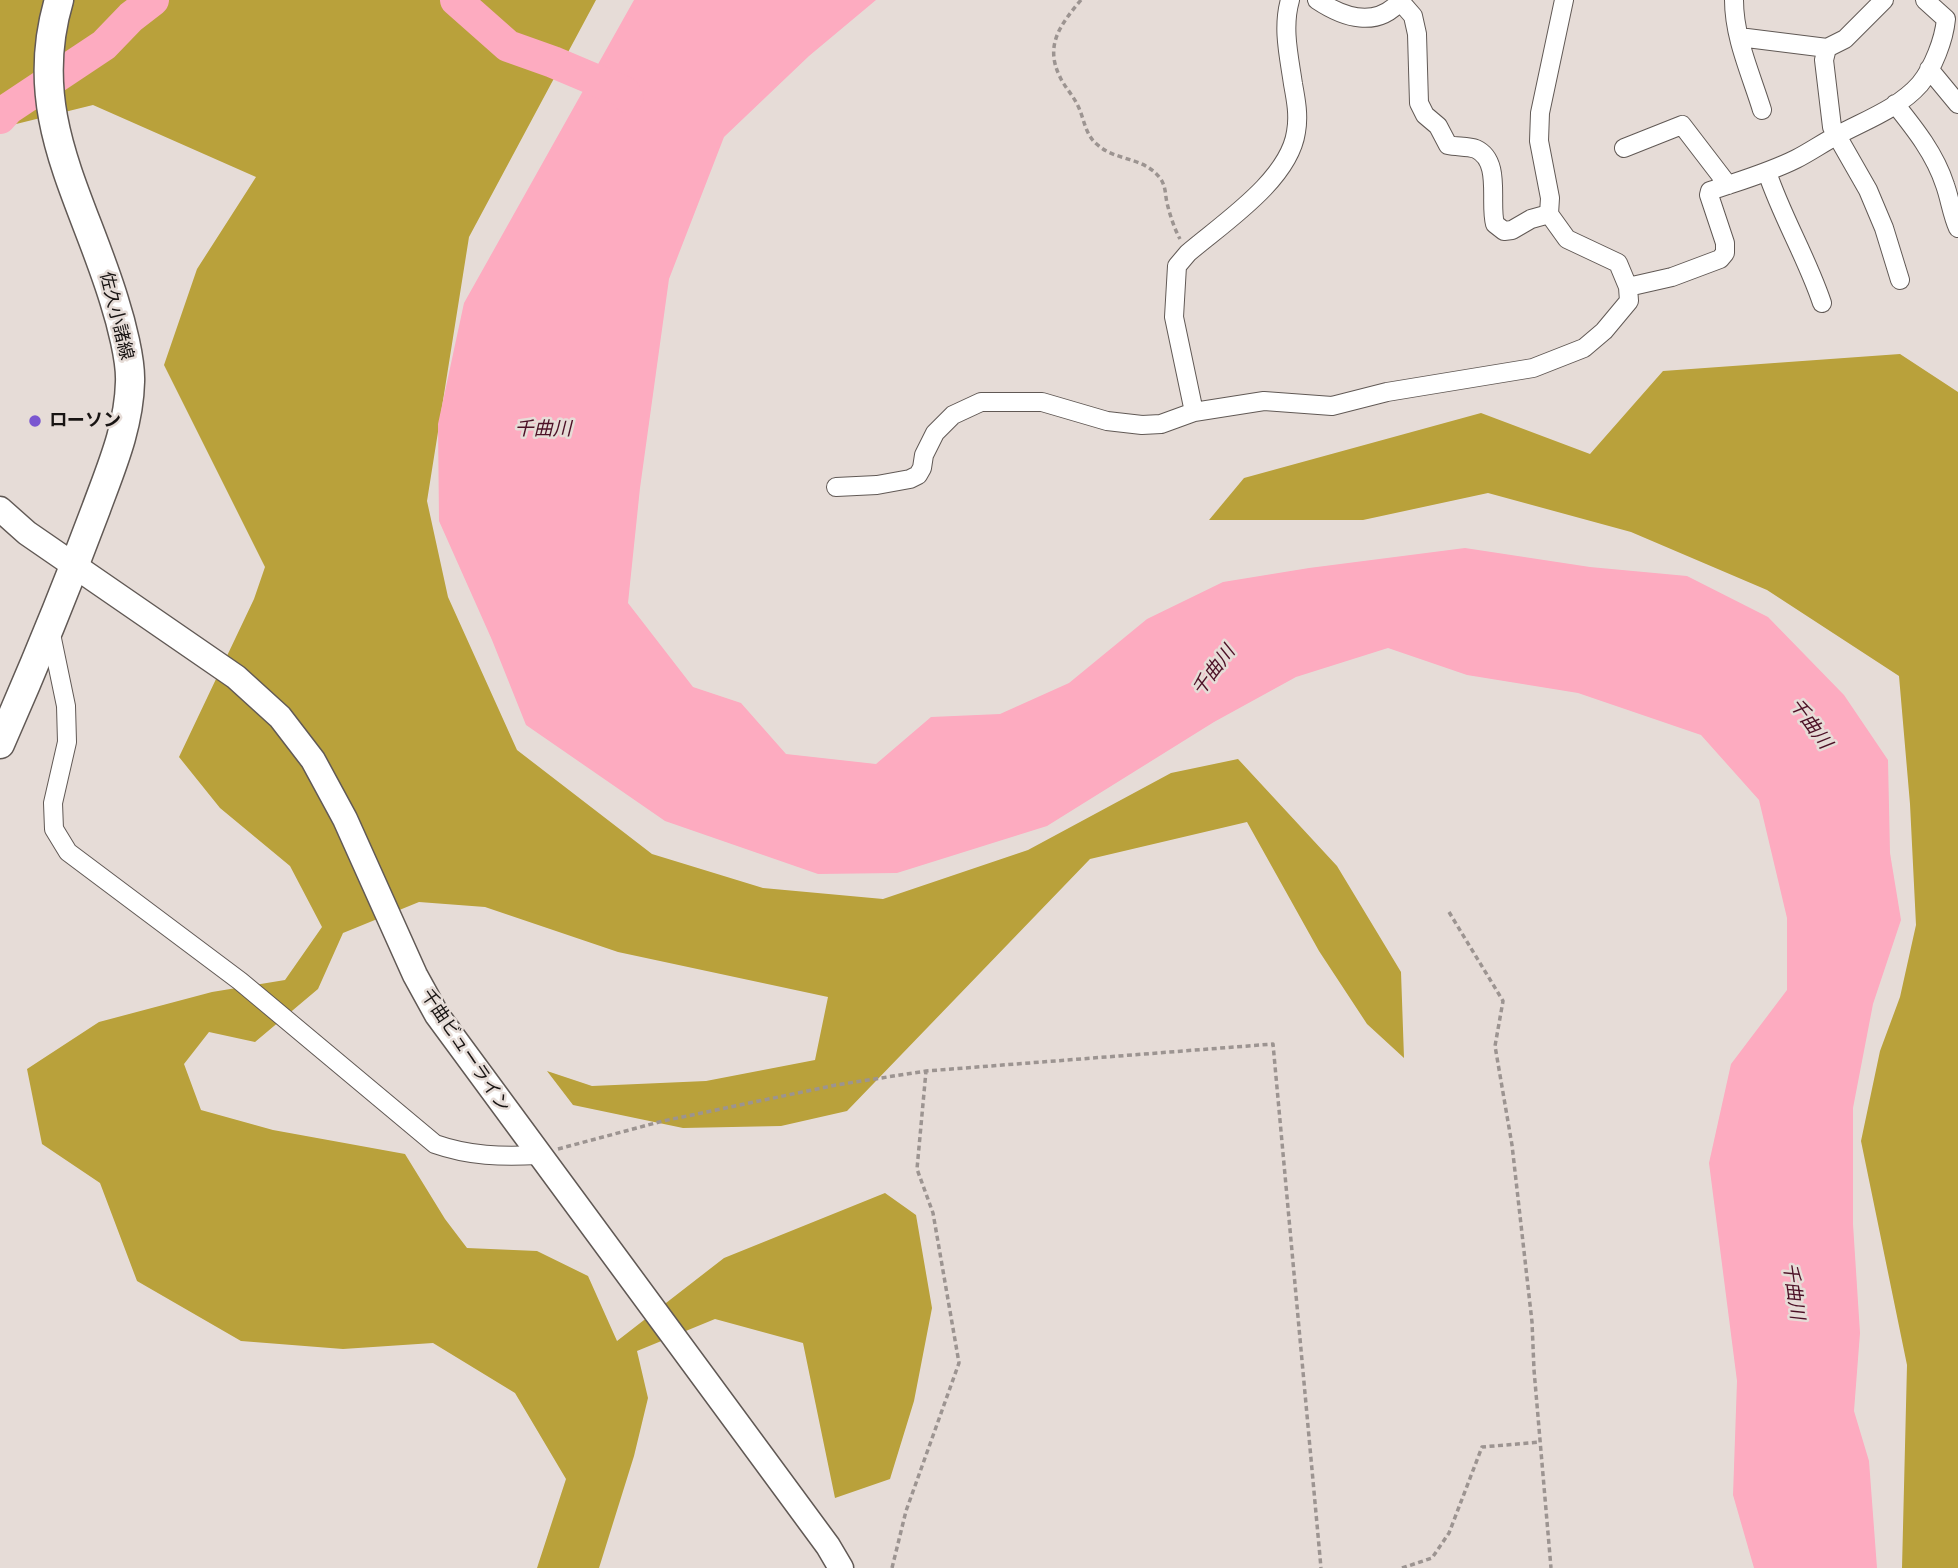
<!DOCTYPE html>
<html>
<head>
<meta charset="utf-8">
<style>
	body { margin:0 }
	canvas { display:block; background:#e6dcd7 }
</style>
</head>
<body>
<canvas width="1958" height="1568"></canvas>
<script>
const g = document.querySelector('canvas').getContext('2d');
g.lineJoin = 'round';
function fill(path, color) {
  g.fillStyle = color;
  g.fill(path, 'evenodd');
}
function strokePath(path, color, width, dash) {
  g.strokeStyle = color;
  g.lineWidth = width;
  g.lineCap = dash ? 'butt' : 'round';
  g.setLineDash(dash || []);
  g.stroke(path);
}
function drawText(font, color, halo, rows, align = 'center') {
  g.font = font + ' "Libre Baskerville","Noto Sans JP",serif';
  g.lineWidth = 5;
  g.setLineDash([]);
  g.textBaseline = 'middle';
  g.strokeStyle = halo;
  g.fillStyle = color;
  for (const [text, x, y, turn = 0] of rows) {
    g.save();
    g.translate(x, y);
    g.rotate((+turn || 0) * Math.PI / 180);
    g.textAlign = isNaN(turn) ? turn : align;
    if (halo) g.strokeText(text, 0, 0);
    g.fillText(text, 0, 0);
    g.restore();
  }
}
const forest = new Path2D(`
	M 0,0 L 596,0 L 469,237 L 427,501 L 448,597 L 517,750 L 652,854 L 763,888 L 883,899 L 1028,850 L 1171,773 L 1238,759 L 1337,866 L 1401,972 L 1404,1058 L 1367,1024 L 1319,951 L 1247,822 L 1090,859 L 847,1111 L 781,1126 L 683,1128 L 573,1105 L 547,1071 L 592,1086 L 706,1081 L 815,1060 L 828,997 L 618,952 L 485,907 L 419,902 L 343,933 L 318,989 L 255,1042 L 209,1032 L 184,1064 L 201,1110 L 273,1130 L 405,1154 L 445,1219 L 467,1248 L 537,1251 L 588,1276 L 617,1341 L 724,1258 L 885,1193 L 916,1215 L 932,1308 L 914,1401 L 890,1479 L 835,1498 L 803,1343 L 715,1319 L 637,1351 L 648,1398 L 634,1456 L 599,1568 L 537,1568 L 566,1479 L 515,1393 L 433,1343 L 343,1349 L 241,1341 L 137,1281 L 100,1183 L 42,1144 L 27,1069 L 99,1022 L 212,992 L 285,980 L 322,927 L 290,866 L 220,808 L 179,757 L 254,599 L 265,567 L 164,365 L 197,269 L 256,177 L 93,105 L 0,128 Z
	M 1900,354 L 1958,392 L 1958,1568 L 1902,1568 L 1907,1365 L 1861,1141 L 1880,1051 L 1900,997 L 1916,925 L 1910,804 L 1899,676 L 1767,590 L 1631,532 L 1488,493 L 1363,520 L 1209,520 L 1244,478 L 1481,413 L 1590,454 L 1663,371 Z`);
const water = new Path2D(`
	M 634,0 L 876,0 L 809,56 L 724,137 L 669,279 L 640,488 L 628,603 L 693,687 L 741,703 L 786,754 L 876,764 L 931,717 L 1000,714 L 1069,683 L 1147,619 L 1223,582 L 1309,568 L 1465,548 L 1590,567 L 1687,576 L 1768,617 L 1844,695 L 1888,760 L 1890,853 L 1901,920 L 1873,1004 L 1853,1108 L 1853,1224 L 1860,1333 L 1854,1411 L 1869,1461 L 1877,1568 L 1754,1568 L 1733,1495 L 1737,1381 L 1709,1163 L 1731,1064 L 1787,990 L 1787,918 L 1759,800 L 1701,735 L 1578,693 L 1467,675 L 1388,648 L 1296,677 L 1214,722 L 1047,826 L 897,873 L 818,874 L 665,821 L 526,725 L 492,640 L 439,521 L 438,424 L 464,303 Z`);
const river = new Path2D(`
	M 456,0 L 508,46 L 553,62 L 624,92 L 628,97
	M 0,118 L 8,109 L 104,45 L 131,17 L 153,0`);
const path = new Path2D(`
	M 1081,0 C 1061,24 1044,45 1060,77 C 1064,86 1072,94 1077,104 C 1085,119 1084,135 1099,146 C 1117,161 1144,157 1160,178 C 1166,186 1165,194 1167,203 C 1170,215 1174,228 1180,239
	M 1449,912 L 1503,1001 L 1495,1046 L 1512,1145 L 1532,1322 L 1534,1370 L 1551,1568
	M 558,1149 L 663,1121 L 836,1085 L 926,1071 L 1273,1044 L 1321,1568
	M 892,1568 L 906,1511 L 959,1363 L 933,1213 L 917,1169 L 926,1071
	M 1402,1568 L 1432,1558 L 1449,1533 L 1482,1447 L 1540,1442`);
const street = new Path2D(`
	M 1317,0 C 1344,18 1377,29 1401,0
	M 1734,0 C 1734,38 1751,74 1762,110
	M 1884,0 L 1845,39 L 1827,48 L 1824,60 L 1832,127 L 1868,190 L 1884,228 L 1900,280
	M 1400,1 L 1413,16 L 1417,34 L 1419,103 L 1425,115 L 1438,126 L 1448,145 C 1457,147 1468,146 1476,149 C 1502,161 1489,203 1495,224 L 1504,231 L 1512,230 L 1531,219 L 1549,214
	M 1739,37 L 1827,48
	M 1929,69 L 1958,104
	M 1895,104 C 1915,129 1935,154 1945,185 C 1950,199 1952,215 1958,228
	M 1624,148 L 1682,125 L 1728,185
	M 1767,172 C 1782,217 1807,258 1822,303
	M 1628,287 L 1672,277 L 1720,259 L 1725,253 L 1725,243 L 1709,195 L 1710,191 C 1739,181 1768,173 1796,159 C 1810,152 1824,142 1838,135 C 1866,120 1899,108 1920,84 C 1933,68 1944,40 1946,19 L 1925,0
	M 1194,412 L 1174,317 L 1177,266 L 1188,253 C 1223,223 1289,180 1296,132 C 1299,116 1296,100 1293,84 C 1289,56 1282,28 1290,0
	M 836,487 L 877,485 L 910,479 L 918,475 L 922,468 L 924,455 L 935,433 L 953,415 L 981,402 L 1042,402 L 1107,421 L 1142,425 L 1161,424 L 1194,412 L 1264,401 L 1332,406 L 1387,392 L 1533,368 L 1584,348 L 1604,331 L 1629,301 L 1628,287 L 1618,263 L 1567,239 L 1549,214 L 1550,198 L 1539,141 L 1540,113 L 1564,0
	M 50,629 L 66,706 L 67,742 L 53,803 L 54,829 L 68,852 L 240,981 L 435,1144 C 469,1156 502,1157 538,1155`);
const secondary = new Path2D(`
	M 0,509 L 27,533 L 236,677 L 280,717 L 313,760 L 345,819 L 415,975 L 437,1015 L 828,1546 L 841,1568`);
const primary = new Path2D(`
	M 0,744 C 34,667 66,589 96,509 C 111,468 129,427 130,382 C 131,360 121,322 114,300 C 82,195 25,114 59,0`);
const markers = [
	[35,421,7,"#7a56d0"]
];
const streetNames = [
	["佐久小諸線",116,316,76],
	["千曲ビューライン",465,1051,56]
];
const poiNames = [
	["ローソン",49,421]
];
const waterNames = [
	["千曲川",543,430],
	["千曲川",1214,671,-53],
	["千曲川",1810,724,54],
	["千曲川",1793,1291,82]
];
fill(forest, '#b9a13b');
fill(water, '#fdabc0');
strokePath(river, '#fdabc0', 32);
strokePath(street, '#615955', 20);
strokePath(secondary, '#615955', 27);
strokePath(primary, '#615955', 31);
strokePath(path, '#9c9491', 3.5, [5, 3.5]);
strokePath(street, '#fff', 18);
strokePath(secondary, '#fff', 24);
strokePath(primary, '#fff', 28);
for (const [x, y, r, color] of markers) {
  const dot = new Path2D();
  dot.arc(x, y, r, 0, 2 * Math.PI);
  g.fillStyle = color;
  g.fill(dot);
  strokePath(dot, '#e6dcd7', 2.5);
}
drawText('18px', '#181413', '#e6dcd7', streetNames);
drawText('bold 18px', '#181413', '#e6dcd7', poiNames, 'left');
drawText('italic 19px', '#4c1026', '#e6dcd7', waterNames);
</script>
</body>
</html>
